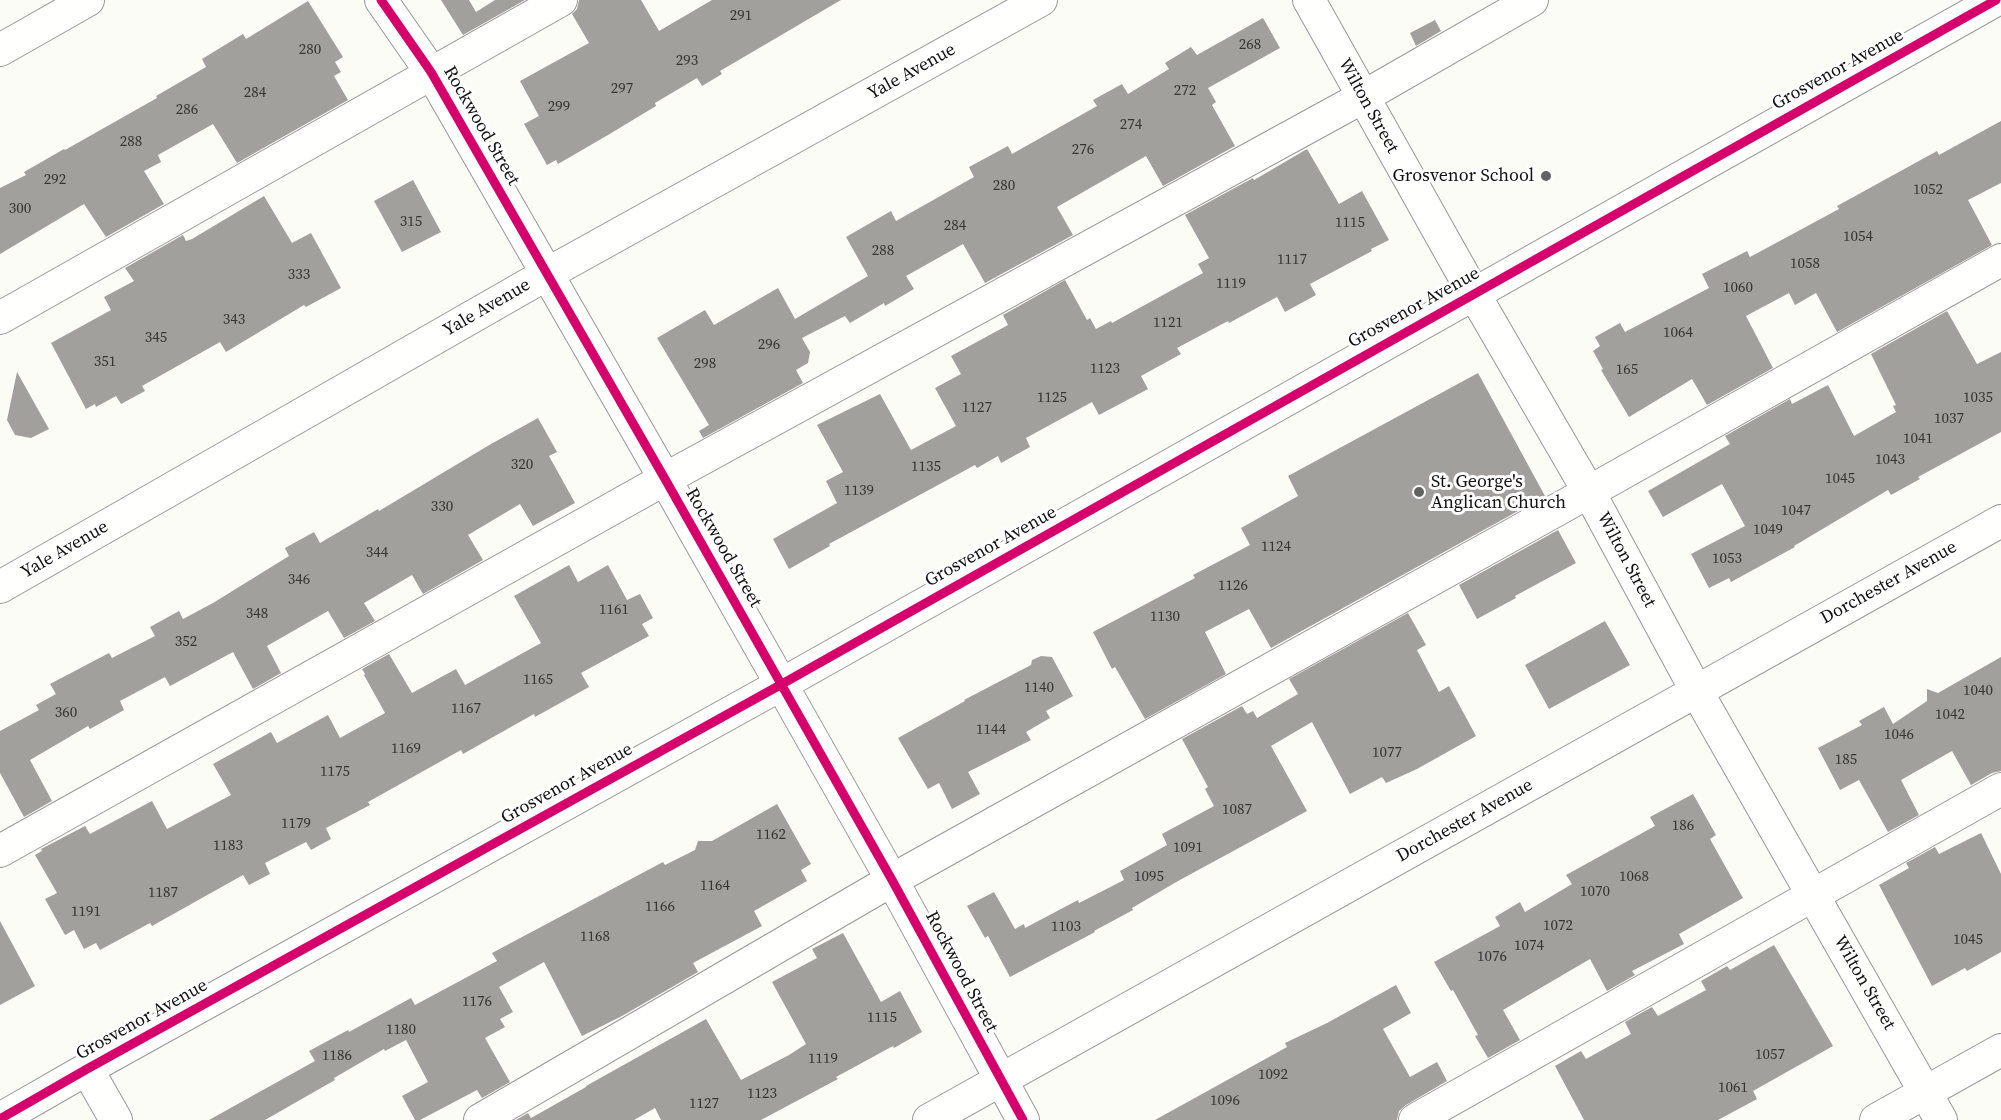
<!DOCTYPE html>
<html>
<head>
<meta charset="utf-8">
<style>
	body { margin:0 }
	canvas { display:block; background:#fcfcf7 }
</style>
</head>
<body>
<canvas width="2001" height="1120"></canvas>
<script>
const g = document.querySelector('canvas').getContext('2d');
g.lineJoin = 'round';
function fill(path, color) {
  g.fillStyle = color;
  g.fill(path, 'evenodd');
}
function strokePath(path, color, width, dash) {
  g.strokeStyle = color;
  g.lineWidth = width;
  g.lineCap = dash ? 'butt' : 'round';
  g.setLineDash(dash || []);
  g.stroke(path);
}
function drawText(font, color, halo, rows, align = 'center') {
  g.font = font + ' "Source Serif 4",serif';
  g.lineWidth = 6;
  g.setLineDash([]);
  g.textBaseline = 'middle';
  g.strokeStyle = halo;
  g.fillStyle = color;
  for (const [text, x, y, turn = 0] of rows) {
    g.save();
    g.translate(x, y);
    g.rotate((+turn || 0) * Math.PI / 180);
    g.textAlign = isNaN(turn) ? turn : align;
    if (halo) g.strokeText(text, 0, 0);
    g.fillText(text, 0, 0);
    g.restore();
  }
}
const building = new Path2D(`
	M 441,0 L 469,0 L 476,12 L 495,0 L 525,0 L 463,35 Z
	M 579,0 L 641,0 L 659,31 L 712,0 L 841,0 L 720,71 L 722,74 L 702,86 L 697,78 L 655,103 L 656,106 L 608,135 L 558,164 L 556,160 L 547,165 L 524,124 L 539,116 L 520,81 L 589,43 L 572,14 L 577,9 Z
	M 308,1 L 343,57 L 335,62 L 341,72 L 334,76 L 348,100 L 237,163 L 213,124 L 158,155 L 161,162 L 144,171 L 164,204 L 106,237 L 84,204 L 0,254 L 0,188 L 26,175 L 24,172 L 64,149 L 65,150 L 157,98 L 156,96 L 206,67 L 202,59 L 243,34 L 246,39 Z
	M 1263,18 L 1280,48 L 1208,88 L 1216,102 L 1212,105 L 1235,146 L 1163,186 L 1146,156 L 1057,207 L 1073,235 L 985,283 L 963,244 L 906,276 L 914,289 L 885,306 L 884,303 L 850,323 L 845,316 L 802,338 L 810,352 L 808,363 L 796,370 L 803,383 L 703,438 L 699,431 L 709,425 L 657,338 L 705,310 L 714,325 L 778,288 L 795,319 L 868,276 L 846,237 L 891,211 L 896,221 L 974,177 L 969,167 L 1008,146 L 1012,154 L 1097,106 L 1093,100 L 1122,84 L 1128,94 L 1169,69 L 1165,63 L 1191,47 L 1197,55 Z
	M 1435,20 L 1441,31 L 1416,46 L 1410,33 Z
	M 2001,121 L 2001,183 L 1968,200 L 1992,245 L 1837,332 L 1816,293 L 1795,305 L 1789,293 L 1746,316 L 1773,368 L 1707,405 L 1692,379 L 1629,417 L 1601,370 L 1603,369 L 1593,351 L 1600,346 L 1595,337 L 1620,323 L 1625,332 L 1709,288 L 1702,274 L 1747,251 L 1750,257 L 1839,209 L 1837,206 L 1937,151 L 1939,155 Z
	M 1307,149 L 1339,204 L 1362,191 L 1389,240 L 1371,249 L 1372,251 L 1310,284 L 1316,295 L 1285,312 L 1277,297 L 1229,323 L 1228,321 L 1177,348 L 1181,354 L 1141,376 L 1148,389 L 1099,415 L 1092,402 L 1026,438 L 1030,447 L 1001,463 L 998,456 L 977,468 L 975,465 L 829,544 L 830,546 L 789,569 L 773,539 L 837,503 L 826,481 L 843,472 L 817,425 L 880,394 L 911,450 L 956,426 L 935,388 L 961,374 L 951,356 L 1008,325 L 1003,315 L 1065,280 L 1087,320 L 1090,318 L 1096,329 L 1111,321 L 1112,323 L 1203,273 L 1198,264 L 1209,258 L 1185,215 L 1253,178 L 1254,180 Z
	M 413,180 L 441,232 L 402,252 L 374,201 Z
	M 264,196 L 292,243 L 311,233 L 341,288 L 306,307 L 304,305 L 226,352 L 220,342 L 142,386 L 145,391 L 121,404 L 116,396 L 96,407 L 95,404 L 86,409 L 51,343 L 111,310 L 104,297 L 134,281 L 125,268 L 183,235 L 186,241 L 192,239 Z
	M 1947,311 L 1977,364 L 2001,352 L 2001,432 L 1918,477 L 1920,479 L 1891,495 L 1888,490 L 1794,546 L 1795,547 L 1731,582 L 1729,578 L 1709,588 L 1691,554 L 1745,526 L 1722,484 L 1663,517 L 1648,491 L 1730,444 L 1725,436 L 1790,399 L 1792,404 L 1828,385 L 1854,436 L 1896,412 L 1893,406 L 1896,405 L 1871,354 Z
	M 17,372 L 49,429 L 31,438 L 15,435 L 7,420 Z
	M 1478,373 L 1545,496 L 1271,648 L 1249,609 L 1205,632 L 1226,674 L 1145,719 L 1115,667 L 1112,669 L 1093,632 L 1195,578 L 1193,575 L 1250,545 L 1241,528 L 1298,496 L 1288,476 Z
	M 538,418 L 557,452 L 549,456 L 575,503 L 533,526 L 520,504 L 468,535 L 483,560 L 423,594 L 412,575 L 364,603 L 375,621 L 344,638 L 328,611 L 267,646 L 281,673 L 253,689 L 233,652 L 170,686 L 165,677 L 120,701 L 124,710 L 90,729 L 88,726 L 30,760 L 52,801 L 24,817 L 0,773 L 0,731 L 39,710 L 36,705 L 56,694 L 50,684 L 109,653 L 112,658 L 155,636 L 150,627 L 179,611 L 183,619 L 213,603 L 289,556 L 285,548 L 314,532 L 320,543 L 378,509 L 379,511 L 491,444 Z
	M 1558,530 L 1576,563 L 1515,596 L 1516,598 L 1477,619 L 1459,585 Z
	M 569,565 L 578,582 L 608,565 L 627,600 L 640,594 L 653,618 L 642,624 L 649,636 L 581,673 L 589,687 L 535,717 L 534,714 L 463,754 L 461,750 L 368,802 L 370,805 L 326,828 L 331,839 L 311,850 L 306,842 L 265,863 L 270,874 L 249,885 L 243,875 L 152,926 L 150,923 L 100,950 L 96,943 L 84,949 L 74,930 L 65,935 L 45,899 L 57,893 L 35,855 L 42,851 L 41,849 L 85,826 L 90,834 L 152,801 L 167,829 L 231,795 L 213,764 L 271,732 L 277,743 L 328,715 L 340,738 L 385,713 L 364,675 L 365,674 L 362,669 L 389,654 L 412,693 L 456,669 L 465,685 L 541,643 L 514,596 Z
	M 1408,613 L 1426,645 L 1417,650 L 1439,692 L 1449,686 L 1476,736 L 1417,769 L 1386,783 L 1382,777 L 1350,794 L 1312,722 L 1271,746 L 1307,811 L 1178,881 L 1132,908 L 1133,910 L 1094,931 L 1095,932 L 1010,977 L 988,936 L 985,938 L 967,906 L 994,892 L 1015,929 L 1024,924 L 1025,928 L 1078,900 L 1079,903 L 1124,880 L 1120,871 L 1167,845 L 1162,834 L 1214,806 L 1205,789 L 1208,787 L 1182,739 L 1242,706 L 1247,714 L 1253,711 L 1257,718 L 1298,694 L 1289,679 Z
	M 1605,621 L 1630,665 L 1549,709 L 1525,665 Z
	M 1041,656 L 1052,657 L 1073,696 L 1046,711 L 1050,718 L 1026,732 L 1031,740 L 968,772 L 980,794 L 952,809 L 939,783 L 928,789 L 898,738 L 965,701 L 964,700 L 1031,665 L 1032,660 Z
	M 2001,657 L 2001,771 L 1992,773 L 1971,785 L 1952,751 L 1901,780 L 1919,815 L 1888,832 L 1859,780 L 1840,790 L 1818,748 L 1862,725 L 1859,721 L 1884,707 L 1893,724 L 1927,701 L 1927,689 L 1938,693 Z
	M 1693,794 L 1716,835 L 1710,839 L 1743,898 L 1679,934 L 1684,944 L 1632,971 L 1635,975 L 1607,991 L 1590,959 L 1503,1010 L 1520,1040 L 1488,1058 L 1475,1036 L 1478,1035 L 1453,990 L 1451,991 L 1434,962 L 1500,926 L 1495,917 L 1520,902 L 1525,912 L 1572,884 L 1566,875 L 1655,826 L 1650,817 Z
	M 777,804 L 811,864 L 801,870 L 807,881 L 754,911 L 762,926 L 693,963 L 698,972 L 622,1016 L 582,1036 L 544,962 L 499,987 L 513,1012 L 500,1019 L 505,1027 L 485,1038 L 510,1082 L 482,1098 L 477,1090 L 420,1120 L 415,1120 L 402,1096 L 428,1082 L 406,1040 L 385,1051 L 384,1049 L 334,1078 L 335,1080 L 265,1120 L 209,1120 L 315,1061 L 309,1051 L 348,1030 L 349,1032 L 411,998 L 415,1005 L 497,961 L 492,953 L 663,862 L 665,865 L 695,850 L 698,841 L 712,841 Z
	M 1981,833 L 2001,874 L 2001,952 L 1967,971 L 1965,968 L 1932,986 L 1879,885 L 1909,868 L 1906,863 L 1935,847 L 1939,854 Z
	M 0,921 L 35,986 L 0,1005 Z
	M 843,933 L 881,1002 L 900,991 L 922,1032 L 894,1048 L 893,1046 L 836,1077 L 838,1079 L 761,1120 L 661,1120 L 655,1108 L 634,1120 L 516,1120 L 528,1113 L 531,1118 L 586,1087 L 586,1086 L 706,1019 L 741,1080 L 789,1055 L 806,1044 L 772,982 L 817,958 L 812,949 Z
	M 1774,945 L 1833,1046 L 1753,1091 L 1757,1099 L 1718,1120 L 1584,1120 L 1555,1066 L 1581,1051 L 1586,1059 L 1631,1034 L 1625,1022 L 1652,1007 L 1658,1016 L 1706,990 L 1701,981 L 1727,966 L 1730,970 Z
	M 1396,985 L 1411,1013 L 1383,1029 L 1410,1077 L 1437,1062 L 1447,1081 L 1406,1105 L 1399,1111 L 1397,1120 L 1155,1120 L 1287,1047 L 1285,1043 L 1327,1023 Z`);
const minor = new Path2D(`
	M 381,0 L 431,72 L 665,479 L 892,880 L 1023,1120
	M 1309,0 L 1474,294 L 1589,492 L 1697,692 L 1941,1120
	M 0,50 L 88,0
	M 0,318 L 561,0
	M 0,587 L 547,274 L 1041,0
	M 0,851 L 665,479 L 1363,97 L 1532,0
	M 87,1069 L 116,1120
	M 0,1119 L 87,1069 L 782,684 L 1996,0
	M 480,1120 L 892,880 L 1589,492 L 2001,260
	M 929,1120 L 2001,521
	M 1415,1120 L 2001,789
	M 1876,1120 L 2001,1050`);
const cycleway = new Path2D(`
	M 381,0 L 431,72 L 665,479 L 892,880 L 1023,1120
	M 0,1119 L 87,1069 L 782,684 L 1996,0`);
const markers = [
	[1546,176,6,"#636362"],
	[1419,492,6,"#636362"]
];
const numberNames = [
	["291",741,16],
	["268",1250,45],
	["280",310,50],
	["293",687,61],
	["297",622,89],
	["272",1185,91],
	["284",255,93],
	["299",559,107],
	["286",187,110],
	["274",1131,125],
	["288",131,142],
	["276",1083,150],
	["292",55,180],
	["280",1004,186],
	["1052",1928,190],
	["300",20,209],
	["315",411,222],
	["1115",1350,223],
	["284",955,226],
	["1054",1858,237],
	["288",883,251],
	["1117",1292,260],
	["1058",1805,264],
	["333",299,275],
	["1119",1231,284],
	["1060",1738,288],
	["343",234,320],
	["1121",1168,323],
	["1064",1678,333],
	["345",156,338],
	["296",769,345],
	["351",105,362],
	["298",705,364],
	["1123",1105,369],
	["165",1627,370],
	["1125",1052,398],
	["1035",1978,398],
	["1127",977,408],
	["1037",1949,419],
	["1041",1918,439],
	["1043",1890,460],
	["320",522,465],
	["1135",926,467],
	["1045",1840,479],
	["1139",859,491],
	["330",442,507],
	["1047",1796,511],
	["1049",1768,530],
	["1124",1276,547],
	["344",377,553],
	["1053",1727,559],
	["346",299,580],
	["1126",1233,586],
	["1161",614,610],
	["348",257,614],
	["1130",1165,617],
	["352",186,642],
	["1165",538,680],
	["1140",1039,688],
	["1040",1978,691],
	["1167",466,709],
	["360",66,713],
	["1042",1950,715],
	["1144",991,730],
	["1046",1899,735],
	["1169",406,749],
	["1077",1387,753],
	["185",1846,760],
	["1175",335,772],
	["1087",1237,810],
	["1179",296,824],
	["186",1683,826],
	["1162",771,835],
	["1183",228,846],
	["1091",1188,848],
	["1095",1149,877],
	["1068",1634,877],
	["1164",715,886],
	["1070",1595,892],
	["1187",163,893],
	["1166",660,907],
	["1191",86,912],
	["1072",1558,926],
	["1103",1066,927],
	["1168",595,937],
	["1045",1968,940],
	["1074",1529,946],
	["1076",1492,957],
	["1176",477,1002],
	["1115",882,1018],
	["1180",401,1030],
	["1057",1770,1055],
	["1186",337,1056],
	["1119",823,1059],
	["1092",1273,1075],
	["1061",1733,1088],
	["1123",762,1094],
	["1096",1225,1101],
	["1127",704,1104]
];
const streetNames = [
	["Grosvenor Avenue",1838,70,-29],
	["Yale Avenue",912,72,-29],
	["Wilton Street",1368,106,61],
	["Rockwood Street",481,126,60],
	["Yale Avenue",487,308,-30],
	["Grosvenor Avenue",1414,308,-29],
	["Grosvenor Avenue",991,547,-29],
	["Rockwood Street",723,548,60],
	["Yale Avenue",65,550,-30],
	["Wilton Street",1626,560,62],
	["Dorchester Avenue",1889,583,-29],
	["Grosvenor Avenue",567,784,-29],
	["Dorchester Avenue",1465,821,-29],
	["Rockwood Street",961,972,62],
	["Wilton Street",1864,983,60],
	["Grosvenor Avenue",142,1020,-29]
];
const poiNames = [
	["Grosvenor School",1534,176],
	["St. George's",1431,482,"left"],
	["Anglican Church",1431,503,"left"]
];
fill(building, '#a1a09c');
strokePath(minor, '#979795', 34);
strokePath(minor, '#fffffe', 32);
strokePath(cycleway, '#d6006c', 9);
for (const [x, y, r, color] of markers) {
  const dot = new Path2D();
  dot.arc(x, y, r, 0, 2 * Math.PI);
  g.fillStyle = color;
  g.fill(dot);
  strokePath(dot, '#fff', 2);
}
drawText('15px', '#353534', null, numberNames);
drawText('18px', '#111', '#fff', streetNames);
drawText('18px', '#111', '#fff', poiNames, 'right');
</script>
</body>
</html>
